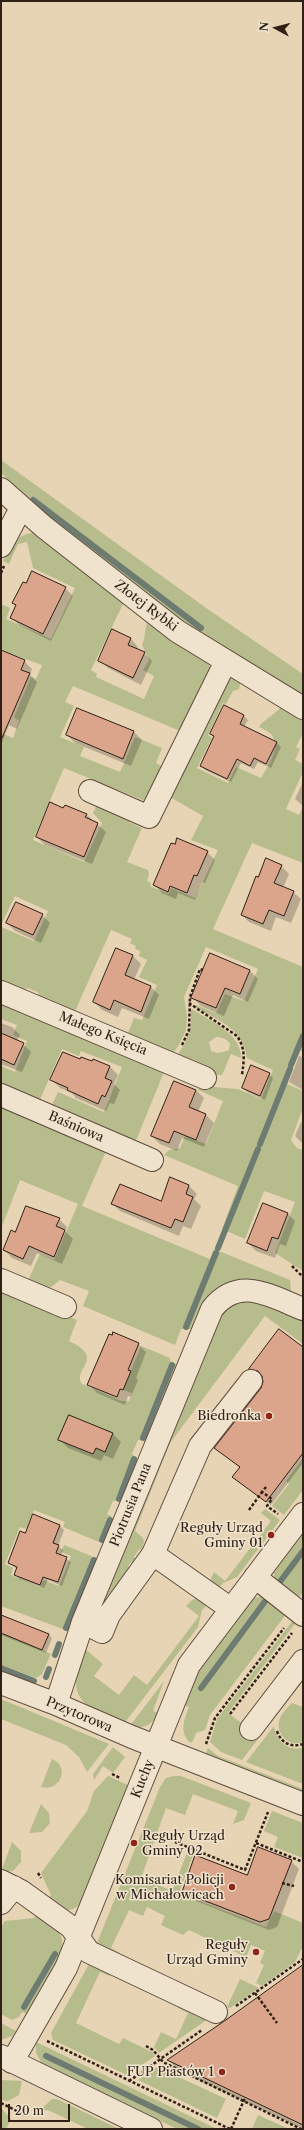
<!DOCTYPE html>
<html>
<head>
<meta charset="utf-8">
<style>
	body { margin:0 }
	#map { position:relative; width:304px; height:2130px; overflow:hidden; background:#e7d4b4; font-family:"Libre Caslon Text",serif }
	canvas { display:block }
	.frame { position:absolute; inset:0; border:2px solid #302016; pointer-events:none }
	.north { position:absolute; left:256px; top:8px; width:40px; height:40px; -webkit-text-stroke:3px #efe3ce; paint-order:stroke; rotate:277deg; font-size:11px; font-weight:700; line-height:16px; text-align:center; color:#302016 }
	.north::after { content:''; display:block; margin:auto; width:14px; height:18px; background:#302016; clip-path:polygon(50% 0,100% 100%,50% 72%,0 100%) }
	.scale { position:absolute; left:8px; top:2104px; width:62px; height:18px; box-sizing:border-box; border:2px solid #302016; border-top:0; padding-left:5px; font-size:12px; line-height:14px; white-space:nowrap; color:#302016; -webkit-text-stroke:3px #efe3ce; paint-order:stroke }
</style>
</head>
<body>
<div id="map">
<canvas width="304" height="2130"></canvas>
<div class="frame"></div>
<div class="north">N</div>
<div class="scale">20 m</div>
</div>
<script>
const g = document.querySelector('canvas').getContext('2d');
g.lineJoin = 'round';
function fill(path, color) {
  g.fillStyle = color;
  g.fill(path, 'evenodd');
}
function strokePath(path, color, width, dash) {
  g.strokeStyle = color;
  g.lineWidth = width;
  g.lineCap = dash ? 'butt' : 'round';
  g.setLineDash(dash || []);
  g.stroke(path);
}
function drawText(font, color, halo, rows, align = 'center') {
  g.font = font + ' "Libre Caslon Text",serif';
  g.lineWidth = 3;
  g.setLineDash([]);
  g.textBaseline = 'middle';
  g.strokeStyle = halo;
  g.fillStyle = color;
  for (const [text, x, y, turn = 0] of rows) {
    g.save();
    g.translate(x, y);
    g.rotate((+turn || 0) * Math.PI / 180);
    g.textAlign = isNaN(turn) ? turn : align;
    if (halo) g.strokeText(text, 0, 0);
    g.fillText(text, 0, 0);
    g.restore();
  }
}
const green = new Path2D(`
	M 1,460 L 209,610 L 303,674 L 303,699 L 191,630 L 56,526 L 1,473 Z
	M 32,533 L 38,534 L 125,600 L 91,670 L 97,674 L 96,677 L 144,699 L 154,676 L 143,670 L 149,660 L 142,645 C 146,637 144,627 149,619 L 208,660 L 211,671 L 180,731 L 73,686 L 65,702 L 74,706 L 60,737 L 84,747 L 80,756 L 120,772 L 135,737 L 162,748 L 156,763 L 163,767 L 145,801 L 64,768 L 33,840 L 84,862 L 102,823 L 93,813 L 97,805 L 130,820 L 129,822 L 142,828 L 127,862 L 148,870 L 149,874 L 147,881 L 151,883 L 150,886 L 168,894 L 171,888 L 195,898 L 218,850 L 191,840 L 203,816 L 170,797 L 226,681 L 237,677 L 241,680 L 239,689 L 233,691 L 226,704 L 223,703 L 208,735 L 212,738 L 197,768 L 228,783 L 236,767 L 261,778 C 268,766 282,747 271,734 C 268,731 263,729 259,727 C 266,717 276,715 282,705 L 303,718 L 303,733 L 296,747 L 300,749 L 295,760 L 303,764 L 303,772 L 286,809 L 299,815 L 302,809 L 303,810 L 303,863 L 252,843 L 213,929 L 303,967 L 303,1052 L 298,1050 L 285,1083 L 303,1091 L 303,1108 L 291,1140 L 297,1148 L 303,1150 L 303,1271 L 275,1253 L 295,1202 L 264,1191 L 245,1239 L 222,1229 L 238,1186 L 164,1155 L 169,1150 L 180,1148 L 185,1136 L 206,1144 L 223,1101 L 198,1090 L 201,1082 L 213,1087 L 238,1089 L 261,1099 L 273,1070 L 247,1058 C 243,1028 219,1021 195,1007 L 196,1005 L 216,1013 L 225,994 L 244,1001 L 258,969 L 206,947 L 184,997 L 187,1017 L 186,1030 L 179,1045 L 171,1056 L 126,1038 L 134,1018 L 142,1020 L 157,985 L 139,977 L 147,960 L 139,956 L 140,951 L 135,949 L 136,946 L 130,943 L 132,939 L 111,930 L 73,1016 L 40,1002 L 38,992 L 27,988 L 19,993 L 1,985 L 1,927 L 34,941 L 48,911 L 15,896 L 1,925 L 1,733 L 13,738 L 19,721 L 14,717 L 31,677 L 36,679 L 42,665 L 1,650 L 1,604 L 10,608 L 6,619 L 51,639 L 75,588 L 33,568 L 27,542 L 18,544 L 9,564 L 3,561 C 10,547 15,535 32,533 Z
	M 1,998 L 166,1067 L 135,1143 L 51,1107 L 58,1092 L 104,1112 L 122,1067 L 81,1051 L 79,1056 L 62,1049 L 39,1102 L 1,1086 L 1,1066 L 15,1072 L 27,1041 L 13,1035 L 17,1025 L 1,1019 Z
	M 190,1008 C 208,1020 242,1033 241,1058 L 231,1054 L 222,1075 L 215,1075 L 175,1058 C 187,1043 194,1027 190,1008 ZM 216,1037 C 222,1037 227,1039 230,1044 L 229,1050 C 222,1053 217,1054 211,1051 L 209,1042 Z
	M 1,1103 L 107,1149 L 82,1206 L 210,1259 L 214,1249 L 290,1280 L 291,1290 L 288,1292 L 256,1282 L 193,1329 L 181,1329 L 175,1345 L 83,1306 L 89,1291 L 60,1280 L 46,1291 L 27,1283 L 40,1254 L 54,1260 L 78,1204 L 20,1180 L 1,1229 Z
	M 1,1289 L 77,1320 L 69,1341 C 107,1359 72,1368 82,1384 L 87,1386 L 121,1401 L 129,1401 L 132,1393 L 123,1390 L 141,1346 L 170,1358 L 170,1361 L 176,1364 L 178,1368 L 146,1441 L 138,1440 L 132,1454 L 139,1461 L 122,1501 L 113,1501 L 107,1514 L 111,1516 L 115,1522 L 106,1542 L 99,1542 L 63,1527 L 65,1522 L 34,1510 L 26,1529 L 20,1527 L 5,1564 L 13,1568 L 11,1575 L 40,1587 L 43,1580 L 59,1586 L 71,1556 L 61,1552 L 64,1545 L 94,1557 L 98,1561 L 71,1630 L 68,1631 L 1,1606 Z
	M 247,1298 L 303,1316 L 303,1344 L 265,1316 L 170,1443 L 135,1531 L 143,1538 L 144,1542 L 142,1550 L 139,1549 L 134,1557 L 136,1559 L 133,1563 L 131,1562 L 128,1566 L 130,1568 L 104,1607 L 101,1606 L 221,1309 Z
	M 303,1458 L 303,1490 L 284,1515 L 272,1506 L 289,1484 L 286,1481 Z
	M 265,1509 L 280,1520 L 237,1577 L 223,1583 L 219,1588 L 210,1581 L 214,1572 L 225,1581 L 271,1521 L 261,1513 Z
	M 300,1535 L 303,1536 L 303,1592 L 297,1600 C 286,1591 271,1583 274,1567 Z
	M 263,1596 L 287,1613 L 210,1715 L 205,1730 L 196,1733 L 193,1741 L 190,1743 C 179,1731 184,1720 189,1707 L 183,1705 L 198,1669 L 253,1598 Z
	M 198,1598 L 206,1606 L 202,1610 L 198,1627 L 123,1725 C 105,1715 75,1707 76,1682 C 76,1671 82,1659 85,1649 L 103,1664 L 94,1676 L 119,1695 L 134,1675 L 147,1685 L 199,1616 L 186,1606 L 192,1600 Z
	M 294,1619 L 297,1621 L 228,1713 L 257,1734 L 285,1698 L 288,1700 L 242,1760 L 221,1752 L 210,1742 L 217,1719 Z
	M 1,1633 L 51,1654 L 42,1674 L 36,1678 L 1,1665 Z
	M 164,1681 L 153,1711 L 159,1713 C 151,1726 143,1729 129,1727 Z
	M 1,1699 L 109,1744 L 87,1772 L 79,1757 L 66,1745 L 1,1719 Z
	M 292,1703 L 303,1707 L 303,1742 C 289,1748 274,1733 280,1718 C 282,1713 288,1707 292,1703 Z
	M 274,1726 C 276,1740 288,1753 303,1747 L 303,1784 L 246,1762 Z
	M 113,1747 L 125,1757 L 113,1773 L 103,1766 L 94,1780 L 93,1774 Z
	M 208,1748 L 218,1756 L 303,1789 L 303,1794 L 205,1756 Z
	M 52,1759 C 71,1767 60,1792 41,1787 Z
	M 108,1776 L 128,1785 L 80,1905 C 65,1915 61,1910 47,1901 L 51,1895 L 41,1873 L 87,1811 L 94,1791 Z
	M 173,1776 L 181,1776 L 251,1803 L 244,1820 L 233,1824 L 238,1811 L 193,1794 L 185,1815 L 166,1808 L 141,1878 L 172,1891 L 187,1853 L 193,1855 L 179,1893 L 266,1927 L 274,1911 L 303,1923 L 303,1946 L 295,1962 L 262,1986 L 256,1983 L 264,1965 L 260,1963 L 265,1951 L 251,1945 L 246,1957 L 189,1930 L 183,1935 L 161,1925 L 165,1916 L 147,1907 L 143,1916 L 129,1910 L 111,1948 L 120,1953 L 119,1956 L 97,1943 L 160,1787 L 166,1778 Z
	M 41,1804 L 49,1813 L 50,1823 L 42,1832 L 29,1833 Z
	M 272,1811 L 303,1823 L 303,1858 L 274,1847 L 278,1837 L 264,1831 Z
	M 12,1842 L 21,1851 L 21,1862 L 13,1871 L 1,1872 Z
	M 37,1914 C 53,1926 67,1932 61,1954 L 28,2014 L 22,2012 L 19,2017 L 12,2020 L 1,2014 L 1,1927 L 5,1921 L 34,1918 Z
	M 89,1964 L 111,1973 L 109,1976 L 100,1972 L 76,2023 L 119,2044 L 123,2038 L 152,2052 L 155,2056 L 127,2075 L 53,2040 L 51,2033 Z
	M 240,1979 L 259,1988 L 230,2008 L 227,2007 Z
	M 179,2006 L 208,2019 L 159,2053 L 154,2047 L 161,2032 L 176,2039 L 188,2013 L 178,2008 Z
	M 1,2023 L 16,2031 L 12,2036 L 1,2040 Z
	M 36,2042 L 217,2129 L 177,2129 L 42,2064 L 36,2053 Z
	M 157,2067 L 226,2099 L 217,2118 L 138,2080 Z
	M 1,2080 L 22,2081 L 19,2095 L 8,2101 L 1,2100 Z
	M 52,2099 L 57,2099 L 119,2129 L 88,2129 L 48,2110 L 39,2111 Z
	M 1,2108 L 11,2119 L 6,2129 L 1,2129 Z
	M 258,2115 L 289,2129 L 252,2129 Z`);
const shadow = new Path2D(`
	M 65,588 L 73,596 L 51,641 L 19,625 L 11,617 L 16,606 L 13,603 Z
	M 112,631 L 131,639 L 138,647 L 137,650 L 144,653 L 152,661 L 141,685 L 108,668 L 100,660 Z
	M 1,657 L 24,661 L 32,669 L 30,675 L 37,682 L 17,729 L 9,725 L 1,745 Z
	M 225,707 L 244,716 L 248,720 L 244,727 L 277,743 L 281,747 L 271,768 L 258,762 L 254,769 L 241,763 L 231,782 L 205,770 L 201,765 L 215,737 L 211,734 Z
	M 78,709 L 134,732 L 142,740 L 131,766 L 75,743 L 67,735 Z
	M 303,782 L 303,806 L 295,799 Z
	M 64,809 L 86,814 L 106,832 L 92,864 L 45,845 L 37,837 Z
	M 207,852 L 215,860 L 205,883 L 202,882 L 195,900 L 178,893 L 176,899 L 162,893 L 154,885 Z
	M 281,866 L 289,874 L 283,888 L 293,892 L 301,899 L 291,923 L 276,917 L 271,931 L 249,922 L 242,915 L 258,878 Z
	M 42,915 L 50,923 L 41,943 L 15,931 L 7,923 Z
	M 117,949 L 133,956 L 141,964 L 134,980 L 151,987 L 159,995 L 149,1019 L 122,1008 L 118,1017 L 102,1010 L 94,1002 Z
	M 211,954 L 250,971 L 258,979 L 248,1002 L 233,995 L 224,1016 L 201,1006 L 193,998 Z
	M 1,1023 L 12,1027 L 20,1035 L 17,1041 L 23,1044 L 31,1052 L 22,1072 L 1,1064 Z
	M 299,1056 L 303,1057 L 303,1090 L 289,1082 Z
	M 94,1060 L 110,1067 L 118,1075 L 114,1084 L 120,1090 L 114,1104 L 110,1103 L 106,1111 L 76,1098 L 72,1093 L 60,1088 L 52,1080 L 81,1061 L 93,1063 Z
	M 269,1074 L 273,1078 L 265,1100 L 247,1092 L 243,1088 Z
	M 196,1090 L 204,1098 L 198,1112 L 206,1115 L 214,1123 L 204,1147 L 182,1138 L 177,1151 L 160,1144 L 152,1136 Z
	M 301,1122 L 303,1123 L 303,1144 L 295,1136 Z
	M 171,1179 L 189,1186 L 197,1194 L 194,1199 L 201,1206 L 191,1229 L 183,1226 L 179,1236 L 120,1211 L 112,1203 L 161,1202 Z
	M 287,1213 L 295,1221 L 286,1246 L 280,1244 L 275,1258 L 256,1251 L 248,1243 Z
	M 59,1219 L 67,1227 L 65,1231 L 73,1239 L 62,1264 L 37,1253 L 31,1266 L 12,1258 L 4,1250 L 16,1233 Z
	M 138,1344 L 146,1352 L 136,1378 L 138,1380 L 131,1397 L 128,1396 L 125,1405 L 97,1393 L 89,1385 Z
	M 303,1349 L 303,1463 L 271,1505 L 233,1477 L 240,1468 L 216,1448 L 262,1389 L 264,1382 L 263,1375 L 254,1373 L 250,1369 Z
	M 113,1434 L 121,1442 L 113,1459 L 104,1455 L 101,1461 L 68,1448 L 60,1440 Z
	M 60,1526 L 64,1530 L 58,1546 L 63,1550 L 61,1556 L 71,1562 L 62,1586 L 48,1580 L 44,1588 L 19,1579 L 15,1574 L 17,1569 L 9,1563 L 26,1534 Z
	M 1,1616 L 48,1634 L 52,1638 L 46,1653 L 1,1635 Z
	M 291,1861 L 299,1869 L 277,1927 L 269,1930 L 191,1899 L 183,1891 L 247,1877 Z
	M 303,1967 L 303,2129 L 179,2071 L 169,2060 Z`);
const stream = new Path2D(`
	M 33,500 L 201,628
	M 291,1065 L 303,1036
	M 260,1144 L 290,1069
	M 218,1248 L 258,1149
	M 186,1327 L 216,1253
	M 143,1438 L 172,1365
	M 119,1499 L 134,1459
	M 102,1540 L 110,1520
	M 279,1583 L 303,1551
	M 66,1628 L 94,1560
	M 55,1655 L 59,1644
	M 1,1668 L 34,1681
	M 46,1677 L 49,1669
	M 201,1688 L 266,1600
	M 24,2007 L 55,1954
	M 46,2056 L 198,2129`);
const building = new Path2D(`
	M 32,571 L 66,587 L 43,634 L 10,618 L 16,605 L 12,603 L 23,582 L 26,583 Z
	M 112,629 L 131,638 L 128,645 L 145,652 L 133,678 L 98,661 Z
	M 1,650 L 25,660 L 21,670 L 30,673 L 1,740 Z
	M 224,705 L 244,715 L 240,724 L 277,742 L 266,764 L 254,758 L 250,766 L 237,759 L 227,779 L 200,766 L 214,736 L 210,734 Z
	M 77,708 L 134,731 L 123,759 L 66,735 Z
	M 50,802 L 63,808 L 65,805 L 87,814 L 85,817 L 98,823 L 84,857 L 36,837 Z
	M 177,838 L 208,851 L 197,876 L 194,875 L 187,893 L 170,886 L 168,892 L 153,885 L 171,843 L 175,844 Z
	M 266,858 L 282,865 L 274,883 L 294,891 L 284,916 L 269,910 L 263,924 L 241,915 L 256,876 L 258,877 Z
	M 16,902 L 43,914 L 33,935 L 6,923 Z
	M 116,948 L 133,955 L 125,975 L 151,986 L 141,1012 L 114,1000 L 110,1010 L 93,1002 Z
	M 210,953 L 250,970 L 240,994 L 225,988 L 216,1008 L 191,998 Z
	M 1,1033 L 24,1043 L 14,1065 L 1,1059 Z
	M 63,1052 L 80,1059 L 81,1057 L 92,1061 L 93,1059 L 110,1066 L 105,1078 L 112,1081 L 105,1097 L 102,1095 L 98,1104 L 67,1090 L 68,1088 L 50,1080 Z
	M 251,1065 L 270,1073 L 260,1096 L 242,1088 Z
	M 174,1081 L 196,1090 L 189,1107 L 206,1114 L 196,1140 L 174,1131 L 169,1143 L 151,1136 Z
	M 170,1177 L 189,1185 L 186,1194 L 193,1197 L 183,1222 L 175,1219 L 171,1228 L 111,1204 L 120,1184 L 161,1201 Z
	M 263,1203 L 288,1213 L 278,1239 L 272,1237 L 267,1251 L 247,1243 Z
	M 26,1206 L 60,1218 L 56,1226 L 65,1230 L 54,1257 L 29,1246 L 23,1259 L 3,1250 L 11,1230 L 15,1232 Z
	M 279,1329 L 303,1347 L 303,1453 L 266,1502 L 232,1477 L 240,1467 L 214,1448 L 261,1388 L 263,1382 L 262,1376 L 258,1371 L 249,1369 Z
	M 113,1332 L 139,1343 L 128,1370 L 131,1371 L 123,1390 L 120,1389 L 117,1397 L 87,1385 L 109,1334 L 112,1335 Z
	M 69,1415 L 113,1433 L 105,1452 L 96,1448 L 93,1454 L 58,1440 Z
	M 33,1514 L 60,1525 L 53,1543 L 59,1545 L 56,1553 L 67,1557 L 58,1582 L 43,1577 L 40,1585 L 14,1575 L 17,1567 L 8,1563 L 20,1531 L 25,1533 Z
	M 1,1615 L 49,1634 L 42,1650 L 1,1633 Z
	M 258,1847 L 292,1860 L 269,1919 L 260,1922 L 182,1892 L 195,1855 L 247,1875 Z
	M 303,1965 L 303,2125 L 167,2060 L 223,2022 Z`);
const path = new Path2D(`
	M 1,573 L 4,566
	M 189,1003 L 237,1036 C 246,1049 244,1060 242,1075
	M 182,1045 L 189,1030 L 190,997 L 200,969 L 203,970
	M 292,1266 L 303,1277
	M 266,1487 L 262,1492 L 272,1499 L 267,1506 L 278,1514
	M 249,1510 L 262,1492
	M 230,1714 L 292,1633
	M 277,1731 C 281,1743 291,1748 303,1744
	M 206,1744 L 215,1718 L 284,1628
	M 112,1774 L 120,1778
	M 175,1842 L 245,1870 L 268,1812
	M 256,1843 L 303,1862
	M 38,1873 L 41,1878
	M 282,1883 L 294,1886
	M 255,1993 L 277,2023
	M 236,2006 L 303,1959
	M 47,2041 L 230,2129
	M 146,2046 L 153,2050 L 163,2062 L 301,2129
	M 129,2081 L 202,2030
	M 1,2103 L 25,2115
	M 231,2129 L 245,2098`);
const minor = new Path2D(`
	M 1,489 L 44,527 L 177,631 L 303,708
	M 1,546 L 21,508
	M 90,791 L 149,817 L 226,661
	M 1,992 L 205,1078
	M 1,1095 L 152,1160
	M 1,1280 L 65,1307
	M 153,1554 L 200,1446 L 251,1381
	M 255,1577 L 303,1615
	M 83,1622 L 102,1632 L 109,1615 L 153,1554 L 231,1609
	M 1,1683 L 56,1704 L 132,1737 L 303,1804
	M 56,1704 L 83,1622 L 212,1309 C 239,1275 270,1296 303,1309
	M 251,1729 L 303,1661
	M 1,1881 L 21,1891 L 71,1927 L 89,1952 L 216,2012
	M 1,1903 L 14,1887
	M 1,2056 L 151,2129
	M 12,2062 L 66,1968 L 189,1665 L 303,1514`);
const markers = [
	[269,1416,4,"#8f2418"],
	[271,1535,4,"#8f2418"],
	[134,1843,4,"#8f2418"],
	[232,1887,4,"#8f2418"],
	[256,1952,4,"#8f2418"],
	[222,2072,4,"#8f2418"]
];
const streetNames = [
	["Złotej Rybki",146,606,37],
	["Małego Księcia",103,1034,22],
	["Baśniowa",76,1127,23],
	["Piotrusia Pana",131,1505,-68],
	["Przytorowa",79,1715,23],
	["Kuchy",143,1779,-68]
];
const poiNames = [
	["Biedronka",261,1416],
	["Reguły Urząd",263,1528],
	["Gminy 01",263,1543],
	["Reguły Urząd",142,1836,"left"],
	["Gminy 02",142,1851,"left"],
	["Komisariat Policji",224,1880],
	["w Michałowicach",224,1895],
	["Reguły",248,1945],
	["Urząd Gminy",248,1960],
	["FUP Piastów 1",214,2072]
];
fill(green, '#b7bc8c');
fill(shadow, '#0003');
strokePath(stream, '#6e7b71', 6);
fill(building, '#daa58b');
strokePath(building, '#302016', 1);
strokePath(minor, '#5e4d3e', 24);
strokePath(path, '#302016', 2.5, [3, 2]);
strokePath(minor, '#efe3ce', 22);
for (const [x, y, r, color] of markers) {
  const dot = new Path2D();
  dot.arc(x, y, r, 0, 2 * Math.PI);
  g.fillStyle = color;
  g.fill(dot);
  strokePath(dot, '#efe3ce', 1.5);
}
drawText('13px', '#302016', '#efe3ce', streetNames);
drawText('13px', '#302016', '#efe3ce', poiNames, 'right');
</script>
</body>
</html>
